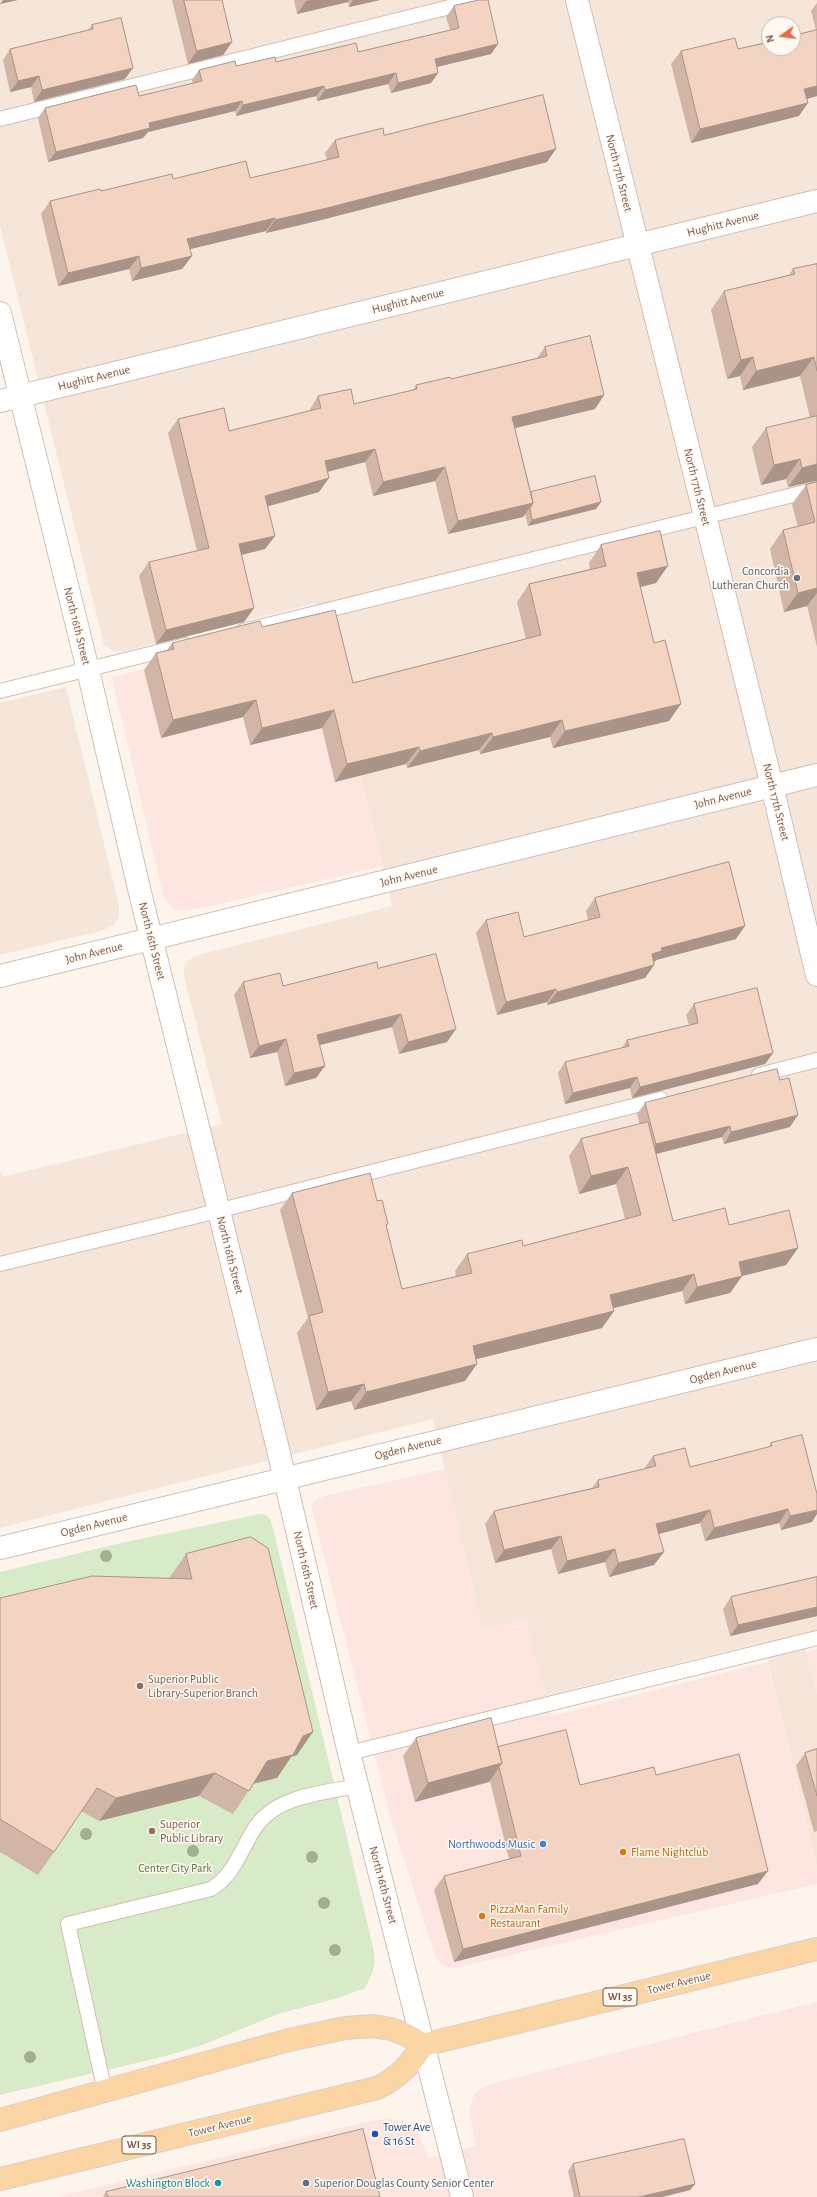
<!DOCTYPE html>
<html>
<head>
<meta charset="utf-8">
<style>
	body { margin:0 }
	#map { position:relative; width:817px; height:2197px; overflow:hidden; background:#fdf5eb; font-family:"Alegreya Sans",sans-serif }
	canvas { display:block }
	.north { position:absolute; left:761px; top:16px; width:40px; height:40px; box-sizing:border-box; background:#fff9f1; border:1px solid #c9b9af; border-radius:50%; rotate:256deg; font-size:11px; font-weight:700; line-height:16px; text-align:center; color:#795a4d }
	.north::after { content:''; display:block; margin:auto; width:14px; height:18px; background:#e66a50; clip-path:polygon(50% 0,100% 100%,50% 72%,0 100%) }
</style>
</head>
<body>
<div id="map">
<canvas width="817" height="2197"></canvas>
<div class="north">N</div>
</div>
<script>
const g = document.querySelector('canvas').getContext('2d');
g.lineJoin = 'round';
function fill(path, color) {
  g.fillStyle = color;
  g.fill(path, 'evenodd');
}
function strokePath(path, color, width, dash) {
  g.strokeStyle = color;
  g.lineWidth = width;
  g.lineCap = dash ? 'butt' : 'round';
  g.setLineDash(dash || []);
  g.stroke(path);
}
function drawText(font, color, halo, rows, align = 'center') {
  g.font = font + ' "Alegreya Sans",sans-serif';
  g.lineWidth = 3;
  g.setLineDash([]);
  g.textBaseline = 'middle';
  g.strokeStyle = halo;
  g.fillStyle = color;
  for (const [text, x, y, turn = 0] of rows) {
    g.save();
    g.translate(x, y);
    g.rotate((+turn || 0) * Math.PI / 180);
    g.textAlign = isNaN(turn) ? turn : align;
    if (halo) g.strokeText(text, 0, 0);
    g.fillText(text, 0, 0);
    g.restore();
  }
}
const residential = new Path2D(`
	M 0,0 L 817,0 L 817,1630 L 801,1634 L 817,1694 L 817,1868 L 763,1642 L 545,1696 L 483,1630 L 433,1419 L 0,1528 L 0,1171 L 2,1177 L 222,1124 L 184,977 L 184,968 L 187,961 L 198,955 L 392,906 L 317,603 L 125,651 L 113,651 L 104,645 L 0,226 ZM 769,24 L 793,24 L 793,48 L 769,48 Z
	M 66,687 L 119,906 L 119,917 L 114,925 L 101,931 L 0,955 L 0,703 Z`);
const commercial = new Path2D(`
	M 323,627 L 382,866 L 207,907 L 181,911 L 173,909 L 163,895 L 112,677 Z
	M 445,1469 L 483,1629 L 526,1619 L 551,1716 L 767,1662 L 817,1868 L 817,1884 L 455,1968 L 445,1967 L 436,1959 L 390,1815 L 312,1509 L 313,1502 L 324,1496 Z
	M 817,1649 L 817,1694 L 806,1652 Z
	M 817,2002 L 817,2197 L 57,2197 L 375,2120 L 392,2119 L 408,2123 L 418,2132 L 428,2158 L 476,2146 L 469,2111 L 473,2097 L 479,2090 L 490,2084 Z`);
const green = new Path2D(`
	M 260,1514 C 269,1514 271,1521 273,1528 L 373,1947 C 377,1965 373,1972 365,1988 L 338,1998 L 278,2014 L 200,2046 L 162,2057 L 0,2095 L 0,1572 L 121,1543 Z`);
const lane = new Path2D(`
	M 0,119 L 478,0
	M 243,631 L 817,489
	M 0,691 L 186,645
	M 759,1075 L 817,1060
	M 0,1264 L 177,1221 L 661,1099
	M 349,1753 L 817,1638
	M 105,2092 L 68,1924 L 211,1889 C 236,1874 241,1847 257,1825 C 279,1795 324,1793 357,1786`);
const street = new Path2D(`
	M 577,0 L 772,786 L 817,975
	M 0,313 L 88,670 L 142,901 L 276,1441 L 349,1753 L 462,2197
	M 0,401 L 817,201
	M 0,976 L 817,775
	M 0,1548 L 817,1349`);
const primary = new Path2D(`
	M 0,2120 L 289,2040 L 345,2028 L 373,2026 L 391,2029 L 407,2035 L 423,2045
	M 0,2179 L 377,2088 C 398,2078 411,2064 423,2045 L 817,1949`);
const trees = [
	[106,1556],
	[86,1834],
	[193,1851],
	[312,1857],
	[324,1903],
	[335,1950],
	[30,2057]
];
const wall = new Path2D(`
	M 172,0 L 222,0 L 232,42 L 223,55 L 188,64 Z
	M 294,0 L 380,0 L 349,7 L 348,2 L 297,14 Z
	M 817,3 L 817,96 L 807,99 L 799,116 L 691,143 L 671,64 L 681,51 L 738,49 L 816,30 L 811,11 Z
	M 454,6 L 498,44 L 491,54 L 437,67 L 438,73 L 431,83 L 391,93 L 388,84 L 317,101 L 316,96 L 236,116 L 235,111 L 148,132 L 143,138 L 48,162 L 38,118 L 45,108 L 139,96 L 193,84 L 192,80 L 199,70 L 276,62 L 358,52 L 450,30 L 446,17 Z
	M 92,25 L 125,79 L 34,102 L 31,87 L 10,92 L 3,60 L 10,49 L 88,30 Z
	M 384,135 L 547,162 L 317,221 L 266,233 L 266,231 L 190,249 L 192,256 L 182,269 L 132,281 L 129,269 L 58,286 L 41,214 L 50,201 L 173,179 L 250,178 L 327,160 L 325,153 L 335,140 Z
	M 817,264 L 817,481 L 815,481 L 788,487 L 786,479 L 761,485 L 752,447 L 766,428 L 810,418 L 800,376 L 743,390 L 740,376 L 727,379 L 711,310 L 724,291 L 789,275 L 793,269 Z
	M 545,347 L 604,395 L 595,409 L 515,428 L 531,492 L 601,502 L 596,509 L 528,526 L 525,515 L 523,517 L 448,534 L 435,481 L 373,496 L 365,462 L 327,472 L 319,492 L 268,506 L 275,536 L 265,549 L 241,555 L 254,608 L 244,622 L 156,644 L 139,576 L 149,562 L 197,551 L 168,433 L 178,419 L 229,431 L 309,411 L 318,396 L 354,404 L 413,390 L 416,385 L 451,379 L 537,358 Z
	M 817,482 L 817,647 L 807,606 L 784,612 L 770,549 L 783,530 L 798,527 L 792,504 L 806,485 Z
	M 601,545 L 656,583 L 640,587 L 669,721 L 553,748 L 550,737 L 480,754 L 479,750 L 407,768 L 406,764 L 335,782 L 322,728 L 250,745 L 243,717 L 161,738 L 144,670 L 156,653 L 167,650 L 172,643 L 262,627 L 353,683 L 526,639 L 517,602 L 529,584 L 590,569 L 589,563 Z
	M 595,898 L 736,939 L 656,960 L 654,963 L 654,965 L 645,978 L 547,1005 L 547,1002 L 497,1015 L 476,933 L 486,920 L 524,937 L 588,920 L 586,911 Z
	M 378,968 L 447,1042 L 399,1054 L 392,1027 L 320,1045 L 316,1078 L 285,1086 L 277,1052 L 250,1058 L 234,995 L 243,982 L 283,986 Z
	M 694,1004 L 773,1053 L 765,1064 L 632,1098 L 630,1088 L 565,1104 L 558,1073 L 565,1062 L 622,1048 L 627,1040 L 689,1025 L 686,1015 Z
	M 645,1103 L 790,1127 L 724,1144 L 722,1137 L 656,1154 L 673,1221 L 729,1225 L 798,1248 L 786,1265 L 742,1276 L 730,1293 L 685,1304 L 682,1291 L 613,1308 L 614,1311 L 602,1328 L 476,1359 L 465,1381 L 354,1410 L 351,1401 L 316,1410 L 297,1333 L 308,1318 L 280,1210 L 292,1193 L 377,1201 L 387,1227 L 402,1289 L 456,1277 L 455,1271 L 467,1254 L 523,1246 L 625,1219 L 616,1184 L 579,1194 L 569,1156 L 581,1139 L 640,1125 L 637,1114 Z
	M 771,1443 L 812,1522 L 781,1530 L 779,1523 L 705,1541 L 700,1523 L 659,1534 L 654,1565 L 609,1577 L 605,1562 L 558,1574 L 551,1549 L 495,1563 L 485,1524 L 494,1511 L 592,1488 L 598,1480 L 644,1469 L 653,1456 L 690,1467 L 768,1448 Z
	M 186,1554 L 297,1755 L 291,1757 L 277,1778 L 253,1784 L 233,1814 L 199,1796 L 99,1821 L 81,1811 L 54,1852 L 38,1875 L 0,1852 L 0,1598 L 170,1578 L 170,1577 Z
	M 817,1577 L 817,1616 L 730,1636 L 723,1609 L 731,1597 Z
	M 416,1738 L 498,1747 L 580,1785 L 656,1775 L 758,1884 L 454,1962 L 434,1890 L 444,1876 L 509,1859 L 490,1781 L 489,1782 L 415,1802 L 403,1756 Z
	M 817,1749 L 817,1831 L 814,1832 L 796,1766 L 805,1753 Z
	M 573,2164 L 695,2184 L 690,2190 L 662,2197 L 574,2197 L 568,2171 Z
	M 106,2192 L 108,2197 L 103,2197 Z`);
const shadedWall = new Path2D(`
	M 3,0 L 18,0 L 0,4 Z
	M 311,0 L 349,0 L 348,2 L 297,14 L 306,1 Z
	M 353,0 L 380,0 L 349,7 Z
	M 232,42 L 223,55 L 188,64 L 197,51 Z
	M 498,44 L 491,54 L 428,69 L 435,59 Z
	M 133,68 L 125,79 L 34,102 L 42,90 Z
	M 396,73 L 388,84 L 317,101 L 325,90 Z
	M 438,73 L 431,83 L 391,93 L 398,83 Z
	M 39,76 L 31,87 L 10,92 L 18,81 Z
	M 324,86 L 316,96 L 236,116 L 243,105 Z
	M 817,86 L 817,96 L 795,102 L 804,89 Z
	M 242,101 L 235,111 L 148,132 L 143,138 L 48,162 L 56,152 L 149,123 Z
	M 808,103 L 799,116 L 691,143 L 700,129 Z
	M 556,149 L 547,162 L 317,221 L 266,233 L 275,220 Z
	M 275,218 L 266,231 L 178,252 L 187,239 Z
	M 139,256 L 129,269 L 58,286 L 68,273 Z
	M 192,256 L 182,269 L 132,281 L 141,268 Z
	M 753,357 L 740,376 L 727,379 L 741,360 Z
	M 814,357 L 800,376 L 743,390 L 756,371 Z
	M 604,395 L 595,409 L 503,431 L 512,417 Z
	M 375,449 L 365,462 L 315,475 L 325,461 Z
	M 800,459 L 786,479 L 761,485 L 774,465 Z
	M 817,464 L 817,481 L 815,481 L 788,487 L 802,468 Z
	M 445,467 L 435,481 L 373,496 L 383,482 Z
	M 329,478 L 319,492 L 255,510 L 265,496 Z
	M 601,502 L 596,509 L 528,526 L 532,520 Z
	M 533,503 L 523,517 L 448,534 L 458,521 Z
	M 275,536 L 265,549 L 229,558 L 239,544 Z
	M 668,566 L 656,583 L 625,591 L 637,573 Z
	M 817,588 L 817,593 L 807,606 L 784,612 L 798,593 Z
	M 254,608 L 244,622 L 156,644 L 166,630 Z
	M 256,700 L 243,717 L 161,738 L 173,720 Z
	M 681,704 L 669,721 L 553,748 L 565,731 Z
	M 334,710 L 322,728 L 250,745 L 262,728 Z
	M 562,720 L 550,737 L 480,754 L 493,737 Z
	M 492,733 L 479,750 L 407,768 L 420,751 Z
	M 419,747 L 406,764 L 335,782 L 347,764 Z
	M 745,926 L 736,939 L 656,960 L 653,964 L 652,954 L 661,948 Z
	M 654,965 L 645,978 L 547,1005 L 557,992 Z
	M 556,989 L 547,1002 L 497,1015 L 506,1002 Z
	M 401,1014 L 392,1027 L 308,1048 L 317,1035 Z
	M 456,1029 L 447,1042 L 399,1054 L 408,1042 Z
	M 286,1039 L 277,1052 L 250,1058 L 259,1046 Z
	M 773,1053 L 765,1064 L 632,1098 L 640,1087 Z
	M 325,1066 L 316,1078 L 285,1086 L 294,1073 Z
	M 637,1077 L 630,1088 L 565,1104 L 573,1093 Z
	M 798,1115 L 790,1127 L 724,1144 L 731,1132 Z
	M 730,1126 L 722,1137 L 648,1156 L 656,1144 Z
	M 628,1167 L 616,1184 L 579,1194 L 591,1176 Z
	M 798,1248 L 786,1265 L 742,1276 L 730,1293 L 685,1304 L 697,1287 L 739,1262 Z
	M 694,1274 L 682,1291 L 598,1312 L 610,1295 Z
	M 614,1311 L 602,1328 L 461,1363 L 473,1346 Z
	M 477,1364 L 465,1381 L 354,1410 L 366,1392 Z
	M 364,1384 L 351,1401 L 316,1410 L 328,1392 Z
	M 788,1509 L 779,1523 L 705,1541 L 714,1528 Z
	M 710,1510 L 700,1523 L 647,1537 L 656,1524 Z
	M 817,1510 L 817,1514 L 812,1522 L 781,1530 L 790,1516 Z
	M 561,1536 L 551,1549 L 495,1563 L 504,1550 Z
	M 615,1549 L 605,1562 L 558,1574 L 567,1561 Z
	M 664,1552 L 654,1565 L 609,1577 L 618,1563 Z
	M 817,1607 L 817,1616 L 730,1636 L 738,1625 Z
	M 313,1732 L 297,1755 L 291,1757 L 277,1778 L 251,1784 L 267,1761 L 303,1736 Z
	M 502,1763 L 489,1782 L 415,1802 L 428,1783 Z
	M 215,1773 L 199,1796 L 99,1821 L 116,1798 Z
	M 768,1871 L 758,1884 L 454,1962 L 463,1949 Z
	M 695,2184 L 690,2190 L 662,2197 L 639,2197 Z`);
const building = new Path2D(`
	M 184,0 L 222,0 L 232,42 L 197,51 Z
	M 479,0 L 488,0 L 498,44 L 435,59 L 438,73 L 398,83 L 396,73 L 325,90 L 324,86 L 243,105 L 242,101 L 149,123 L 150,128 L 56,152 L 45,108 L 136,85 L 139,96 L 202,81 L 199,70 L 235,61 L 236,66 L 275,57 L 276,62 L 356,43 L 358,52 L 459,28 L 454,6 Z
	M 121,18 L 133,68 L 42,90 L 39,76 L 18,81 L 10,49 L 93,29 L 92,25 Z
	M 817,30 L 817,86 L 804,89 L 808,103 L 700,129 L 681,51 L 735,38 L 738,49 L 769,42 L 769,48 L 793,48 L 793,36 Z
	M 543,95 L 556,149 L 327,208 L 275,220 L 275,218 L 187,239 L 192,256 L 141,268 L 139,256 L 68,273 L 50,201 L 100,189 L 101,191 L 172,174 L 173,179 L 246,161 L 250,178 L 339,157 L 335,140 L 383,128 L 384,135 Z
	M 817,264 L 817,371 L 814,357 L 756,371 L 753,357 L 741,360 L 724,291 L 795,274 L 793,269 Z
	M 590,336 L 604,395 L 512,417 L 533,503 L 458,521 L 445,467 L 383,482 L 375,449 L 325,461 L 329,478 L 265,496 L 275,536 L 239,544 L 254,608 L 166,630 L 149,562 L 209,548 L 178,419 L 224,408 L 229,431 L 321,408 L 318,396 L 351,389 L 354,404 L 417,389 L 416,385 L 450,377 L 451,379 L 547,356 L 545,347 Z
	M 817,416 L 817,464 L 802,468 L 800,459 L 774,465 L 766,428 Z
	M 595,476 L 601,502 L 532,520 L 530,508 L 533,503 L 531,492 Z
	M 817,482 L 817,588 L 798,593 L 783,530 L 815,522 L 806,485 Z
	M 660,531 L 668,566 L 637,573 L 654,643 L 665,640 L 681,704 L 565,731 L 562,720 L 493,737 L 492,733 L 420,751 L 419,747 L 347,764 L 334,710 L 262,728 L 256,700 L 173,720 L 156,653 L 174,649 L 172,643 L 260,621 L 262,627 L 335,610 L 353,683 L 541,635 L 529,584 L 606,566 L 601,545 Z
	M 729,862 L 745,926 L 661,948 L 662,951 L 652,954 L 654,965 L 557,992 L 556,989 L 506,1002 L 486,920 L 518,912 L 524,937 L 600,917 L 595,898 Z
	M 436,954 L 456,1029 L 408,1042 L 401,1014 L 317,1035 L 325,1066 L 294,1073 L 286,1039 L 259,1046 L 243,982 L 280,973 L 283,986 L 377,962 L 378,968 Z
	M 757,988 L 773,1053 L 640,1087 L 637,1077 L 573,1093 L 565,1062 L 629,1046 L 627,1040 L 698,1023 L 694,1004 Z
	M 777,1069 L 780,1080 L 789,1078 L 798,1115 L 731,1132 L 730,1126 L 656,1144 L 645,1103 Z
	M 648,1122 L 673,1221 L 725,1208 L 729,1225 L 789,1210 L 798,1248 L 739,1262 L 742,1276 L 697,1287 L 694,1274 L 610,1295 L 614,1311 L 473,1346 L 477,1364 L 366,1392 L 364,1384 L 328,1392 L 309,1316 L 323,1312 L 292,1193 L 370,1173 L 377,1201 L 382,1200 L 388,1224 L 386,1225 L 402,1289 L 472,1273 L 467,1254 L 522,1240 L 523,1246 L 641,1215 L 628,1167 L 591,1176 L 581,1139 Z
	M 802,1435 L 817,1494 L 817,1510 L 790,1516 L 788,1509 L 714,1528 L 710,1510 L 656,1524 L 664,1552 L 618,1563 L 615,1549 L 567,1561 L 561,1536 L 504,1550 L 494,1511 L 599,1487 L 598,1480 L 656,1466 L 653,1456 L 685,1448 L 690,1467 L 772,1446 L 771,1443 Z
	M 251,1537 L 268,1548 L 313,1732 L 303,1736 L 293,1755 L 267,1761 L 249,1791 L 215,1773 L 116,1798 L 97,1788 L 54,1852 L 0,1819 L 0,1598 L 92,1576 L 192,1579 L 186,1554 Z
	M 817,1577 L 817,1607 L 738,1625 L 731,1597 Z
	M 491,1718 L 502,1763 L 428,1783 L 416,1738 Z
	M 566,1730 L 580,1785 L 654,1767 L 656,1775 L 739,1754 L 768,1871 L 463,1949 L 444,1876 L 521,1856 L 499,1767 L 502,1763 L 498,1747 Z
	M 817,1749 L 817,1796 L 805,1753 Z
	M 363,2129 L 380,2197 L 108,2197 L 106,2192 Z
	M 684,2139 L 695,2184 L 639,2197 L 580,2197 L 573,2164 Z`);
const markers = [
	[797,578,4,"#6b7280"],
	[140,1686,4,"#8d6e63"],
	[152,1831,4,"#8d6e63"],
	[543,1844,4,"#3f7fe0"],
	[623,1852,4,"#e8710a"],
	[482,1916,4,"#e8710a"],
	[375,2134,4,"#1a4fb4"],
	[218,2183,4,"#0f9aa8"],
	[306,2183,4,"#5c6f8a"]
];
const shields = [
	[620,1997,34],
	[139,2145,34]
];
const shieldNames = [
	["WI 35",620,1997],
	["WI 35",139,2145]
];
const streetNames = [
	["North 17th Street",619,173,76],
	["Hughitt Avenue",723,224,-14],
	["Hughitt Avenue",408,301,-14],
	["Hughitt Avenue",94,378,-14],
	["North 17th Street",697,487,76],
	["North 16th Street",77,626,76],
	["John Avenue",723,798,-14],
	["North 17th Street",776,802,76],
	["John Avenue",409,876,-14],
	["North 16th Street",152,941,76],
	["John Avenue",94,953,-14],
	["North 16th Street",230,1255,76],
	["Ogden Avenue",723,1372,-14],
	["Ogden Avenue",408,1448,-14],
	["Ogden Avenue",94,1525,-14],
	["North 16th Street",306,1570,77],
	["North 16th Street",383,1885,75],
	["Tower Avenue",679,1983,-14],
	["Tower Avenue",220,2126,-14]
];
const worshipNames = [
	["Concordia",789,571],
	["Lutheran Church",789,585]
];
const educationNames = [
	["Superior Public",148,1679],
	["Library-Superior Branch",148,1693],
	["Superior",160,1824],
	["Public Library",160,1838]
];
const shopNames = [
	["Northwoods Music",535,1844]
];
const foodNames = [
	["Flame Nightclub",631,1852],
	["PizzaMan Family",490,1909],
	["Restaurant",490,1923]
];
const parkNames = [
	["Center City Park",175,1868]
];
const transitNames = [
	["Tower Ave",383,2127],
	["& 16 St",383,2141]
];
const cultureNames = [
	["Washington Block",210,2183]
];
const serviceNames = [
	["Superior Douglas County Senior Center",314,2183]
];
fill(residential, '#f5e6d9');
fill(commercial, '#fde6df');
fill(green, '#d8ebc8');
strokePath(lane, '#d2beb2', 16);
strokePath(street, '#d2beb2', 24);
strokePath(primary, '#d9d1cd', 24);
strokePath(lane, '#fff', 14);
strokePath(street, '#fff', 22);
strokePath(primary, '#fbd6a4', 22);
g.fillStyle = '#a0b18e';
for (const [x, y] of trees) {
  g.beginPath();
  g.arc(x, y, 6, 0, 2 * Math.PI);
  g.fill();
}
fill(wall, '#d1b5a7');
fill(shadedWall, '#aa9488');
fill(building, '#f3d3c2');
strokePath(building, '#aa9488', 1);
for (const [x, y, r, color] of markers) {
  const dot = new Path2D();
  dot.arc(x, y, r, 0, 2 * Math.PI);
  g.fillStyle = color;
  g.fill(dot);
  strokePath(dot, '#fff9f1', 1.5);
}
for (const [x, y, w] of shields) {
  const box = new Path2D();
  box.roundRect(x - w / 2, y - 9, w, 18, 3);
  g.fillStyle = '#fff9f1';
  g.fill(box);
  strokePath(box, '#795a4d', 1);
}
drawText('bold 11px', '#795a4d', null, shieldNames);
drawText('12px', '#795a4d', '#fff9f1', streetNames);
drawText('12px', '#5b616d', '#fff9f1', worshipNames, 'right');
drawText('12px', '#785e54', '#fff9f1', educationNames, 'left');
drawText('12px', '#366cbe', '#fff9f1', shopNames, 'right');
drawText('12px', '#c56008', '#fff9f1', foodNames, 'left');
drawText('12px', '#547941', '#fff9f1', parkNames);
drawText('12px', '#164399', '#fff9f1', transitNames, 'left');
drawText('12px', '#0d838f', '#fff9f1', cultureNames, 'right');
drawText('12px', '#4e5e75', '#fff9f1', serviceNames, 'left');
</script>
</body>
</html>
